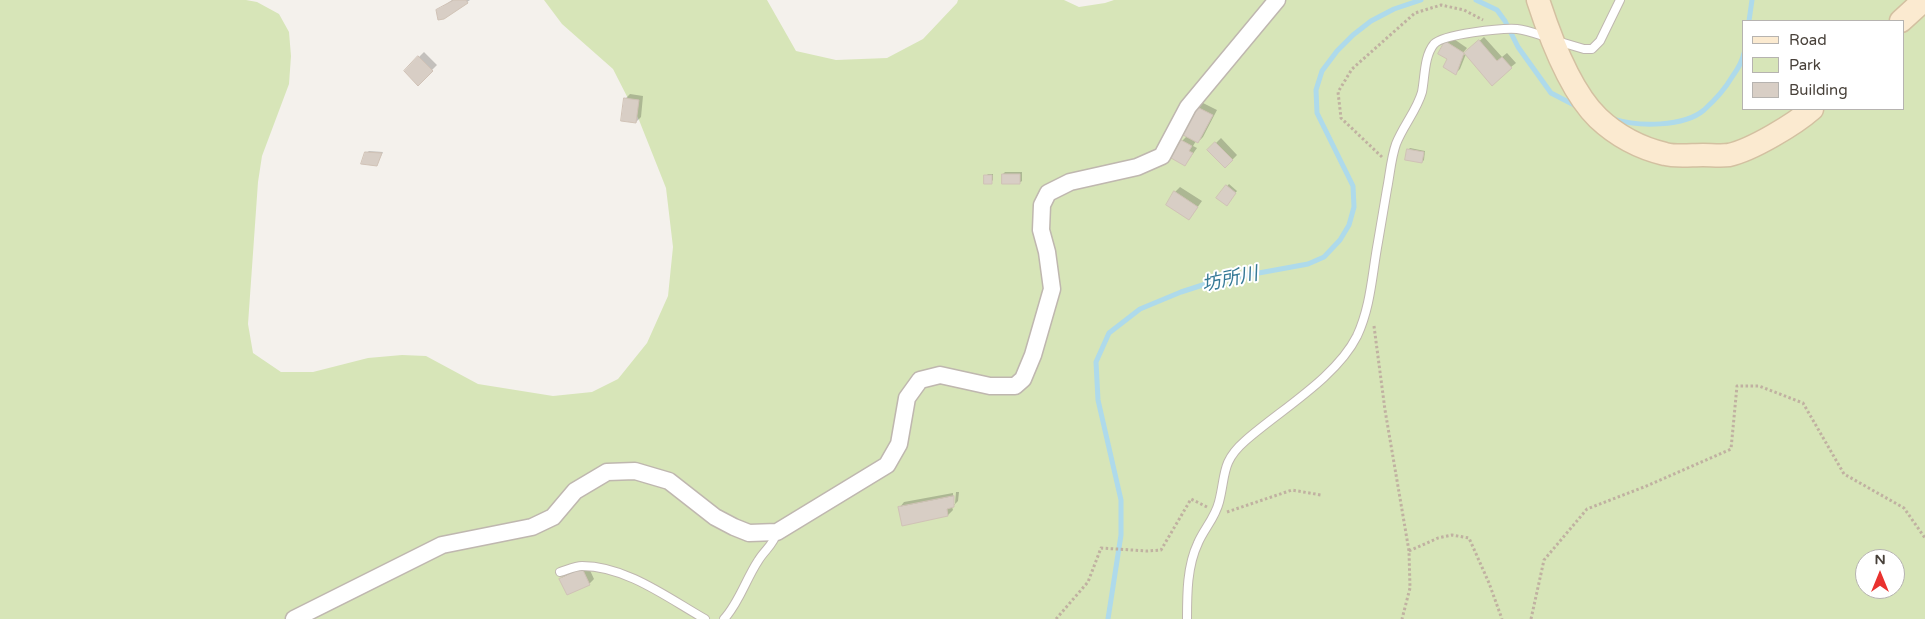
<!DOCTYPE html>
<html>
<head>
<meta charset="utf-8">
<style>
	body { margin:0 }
	#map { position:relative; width:1925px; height:619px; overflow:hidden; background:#f4f1ec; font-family:"Varela Round",sans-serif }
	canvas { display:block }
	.legend { position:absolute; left:1742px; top:20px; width:162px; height:90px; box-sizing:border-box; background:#fff; border:1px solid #b6b3b0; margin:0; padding:6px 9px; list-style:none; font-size:15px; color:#48413a }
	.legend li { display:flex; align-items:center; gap:10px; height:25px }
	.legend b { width:25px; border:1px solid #b6b3b0 }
	.north { position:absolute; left:1855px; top:549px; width:50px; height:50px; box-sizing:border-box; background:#fff; border:1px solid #b6b3b0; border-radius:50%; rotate:0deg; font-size:14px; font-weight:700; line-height:20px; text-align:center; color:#48413a }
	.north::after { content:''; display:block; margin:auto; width:18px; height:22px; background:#e9322f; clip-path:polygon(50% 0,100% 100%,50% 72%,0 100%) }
</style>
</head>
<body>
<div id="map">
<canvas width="1925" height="619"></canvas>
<ul class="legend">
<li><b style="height:6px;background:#fbead0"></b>Road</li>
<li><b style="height:14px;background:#d7e5b8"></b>Park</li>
<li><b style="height:14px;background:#d8cec5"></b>Building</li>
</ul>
<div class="north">N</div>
</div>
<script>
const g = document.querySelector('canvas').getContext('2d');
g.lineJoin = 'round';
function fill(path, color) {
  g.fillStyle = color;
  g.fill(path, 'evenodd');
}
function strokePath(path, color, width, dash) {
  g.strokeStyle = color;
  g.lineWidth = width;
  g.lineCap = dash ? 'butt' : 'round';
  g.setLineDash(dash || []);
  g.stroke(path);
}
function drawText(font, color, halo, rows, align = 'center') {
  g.font = font + ' "Varela Round","Noto Sans JP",sans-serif';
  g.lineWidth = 4;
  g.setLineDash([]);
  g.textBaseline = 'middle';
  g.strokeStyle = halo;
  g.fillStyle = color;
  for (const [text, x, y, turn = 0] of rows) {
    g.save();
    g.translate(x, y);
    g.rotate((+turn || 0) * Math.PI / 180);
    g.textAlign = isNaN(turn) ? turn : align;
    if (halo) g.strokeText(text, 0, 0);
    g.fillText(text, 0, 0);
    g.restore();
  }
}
const green = new Path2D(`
	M 0,0 L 246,0 L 257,2 L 279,14 L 289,32 L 291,56 L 289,84 L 262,156 L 258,182 L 248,324 L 253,353 L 281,372 L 313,372 L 368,358 L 402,355 L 426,356 L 478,384 L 553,396 L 592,392 L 618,379 L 647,343 L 668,296 L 673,247 L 666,188 L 639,120 L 613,69 L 562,24 L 544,0 L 767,0 L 796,51 L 836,60 L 887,58 L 923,39 L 957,3 L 958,0 L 1064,0 L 1079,7 L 1105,3 L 1114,0 L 1925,0 L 1925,619 L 0,619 ZM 1744,21 L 1904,21 L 1904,109 L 1744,109 ZM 1865,559 L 1895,559 L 1895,589 L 1865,589 Z`);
const shadow = new Path2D(`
	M 452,0 L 470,0 L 444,18 L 437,11 Z
	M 1451,37 L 1467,48 L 1461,55 L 1464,55 L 1484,37 L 1502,57 L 1507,53 L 1516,63 L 1511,67 L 1466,54 L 1460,69 L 1456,73 L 1449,59 L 1446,42 Z
	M 424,52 L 437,65 L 418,84 L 405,71 Z
	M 630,94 L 643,96 L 641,117 L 636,122 L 625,99 Z
	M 1203,103 L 1217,110 L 1203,137 L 1198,142 L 1196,141 L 1193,146 L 1197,148 L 1185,165 L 1182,141 L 1187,136 L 1184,135 L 1198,107 Z
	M 1221,138 L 1237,155 L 1225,167 L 1209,150 Z
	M 1410,148 L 1425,151 L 1424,160 L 1422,162 L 1408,150 Z
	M 369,151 L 383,152 L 377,164 L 366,153 Z
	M 1005,172 L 1022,172 L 1022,181 L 1019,183 L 1003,174 Z
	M 988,174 L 993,174 L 993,180 L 991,182 L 986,176 Z
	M 1229,184 L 1237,191 L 1228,202 L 1218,197 Z
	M 1180,187 L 1202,201 L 1189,219 L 1175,192 Z
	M 956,492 L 959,492 L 958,501 L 952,507 L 953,510 L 948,515 L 900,507 L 904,502 L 953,493 L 953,504 L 955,504 Z
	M 587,564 L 594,579 L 589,584 L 560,579 L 565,574 Z`);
const stream = new Path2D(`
	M 1476,0 L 1497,10 L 1505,21 L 1518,47 L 1551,93 L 1578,107
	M 1749,21 L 1752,0
	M 1614,119 C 1638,127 1684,127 1704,110 C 1714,101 1725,89 1732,77 C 1737,70 1742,63 1744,53
	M 1108,619 L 1121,535 L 1121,500 L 1098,400 L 1096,362 L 1109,333 L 1140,309 L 1181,292 L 1215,281 L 1308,264 L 1324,257 L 1340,240 L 1349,225 L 1354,207 L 1353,186 L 1317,113 L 1316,90 L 1322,71 L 1337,51 L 1353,35 L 1371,21 L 1394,9 L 1421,0`);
const building = new Path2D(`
	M 454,0 L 466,0 L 468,3 L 444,19 L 438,20 L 436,10 Z
	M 1479,40 L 1497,61 L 1502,57 L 1512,68 L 1492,86 L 1464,53 Z
	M 1445,41 L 1464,53 L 1456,75 L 1443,67 L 1447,59 L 1438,54 Z
	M 418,56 L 433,71 L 418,86 L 404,71 Z
	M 624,98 L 639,100 L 636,123 L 621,121 Z
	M 1197,107 L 1213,115 L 1198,143 L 1183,135 Z
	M 1181,140 L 1192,146 L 1189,151 L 1193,153 L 1185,166 L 1171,158 Z
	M 1215,142 L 1233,160 L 1225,168 L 1207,150 Z
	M 1407,149 L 1424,152 L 1422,163 L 1405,160 Z
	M 365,152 L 382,153 L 377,166 L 361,164 Z
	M 1002,174 L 1020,174 L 1020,184 L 1002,184 Z
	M 984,175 L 992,175 L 992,184 L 984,184 Z
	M 1226,185 L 1236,193 L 1227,206 L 1216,198 Z
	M 1174,191 L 1198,207 L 1189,220 L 1166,205 Z
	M 954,496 L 954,507 L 947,509 L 948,516 L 902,526 L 898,507 Z
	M 582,568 L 590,585 L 567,595 L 559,579 Z`);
const path = new Path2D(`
	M 1382,157 L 1341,118 L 1338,92 L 1352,69 L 1415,13 L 1441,5 L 1464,10 L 1483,20
	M 1374,326 L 1385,410 L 1409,551 L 1410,588 L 1402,619
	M 1227,512 L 1292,490 L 1321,495
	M 1409,551 L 1438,538 L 1452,535 L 1469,538 L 1489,583 L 1502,619
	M 1056,619 L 1088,582 L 1101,548 L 1147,551 L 1161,550 L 1191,499 L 1207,507
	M 1531,619 L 1544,560 L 1587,509 L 1644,487 L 1731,449 L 1737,386 L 1759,386 L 1803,403 L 1844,474 L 1904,508 L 1925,538`);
const lane = new Path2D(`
	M 1557,41 L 1584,49 L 1592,49 L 1600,41 L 1620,0
	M 560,572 C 567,570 575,566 582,566 C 626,566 668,598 705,619
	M 724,619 C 739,603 746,579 758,561 C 765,549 773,546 777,532
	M 1187,619 C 1187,594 1187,566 1198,543 C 1204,529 1215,518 1219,502 C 1226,475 1221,462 1245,441 C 1280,410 1336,378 1357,336 C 1371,306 1372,274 1378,242 C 1381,224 1384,207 1387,189 C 1390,174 1391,158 1396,144 C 1403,126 1417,110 1422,92 C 1425,77 1424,56 1434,44 C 1443,34 1502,28 1517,29 C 1527,30 1537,34 1546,37`);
const street = new Path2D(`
	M 294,619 L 442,545 L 532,527 L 553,517 L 575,491 L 607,472 L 635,471 L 669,481 L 715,517 L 734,527 L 749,533 L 777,532 L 887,465 L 899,444 L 907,398 L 920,380 L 940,375 L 990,386 L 1015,386 L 1023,379 L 1033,355 L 1052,289 L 1047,252 L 1041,230 L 1042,205 L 1048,193 L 1070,182 L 1137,167 L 1162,156 L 1188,107 L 1277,0`);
const secondary = new Path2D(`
	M 1538,0 C 1550,37 1570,91 1598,118 C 1616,135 1640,148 1665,154 C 1676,157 1691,155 1703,155 C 1711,155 1721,156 1729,155 C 1752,150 1795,124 1812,109
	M 1901,21 L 1924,0`);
const waterNames = [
	["坊所川",1230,280,-12]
];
fill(green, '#d7e5b8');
fill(shadow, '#0003');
strokePath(stream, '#aedaeb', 5);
fill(building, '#d8cec5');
strokePath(building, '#d0c2b6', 1);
strokePath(lane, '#bfb7af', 10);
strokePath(street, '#bfb7af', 19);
strokePath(secondary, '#d3c0a1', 25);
strokePath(path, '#c0b1a1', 3, [2.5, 2.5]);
strokePath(lane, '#fff', 8);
strokePath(street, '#fff', 16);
strokePath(secondary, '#fbead0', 22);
drawText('italic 19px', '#357996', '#fff', waterNames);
</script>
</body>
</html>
